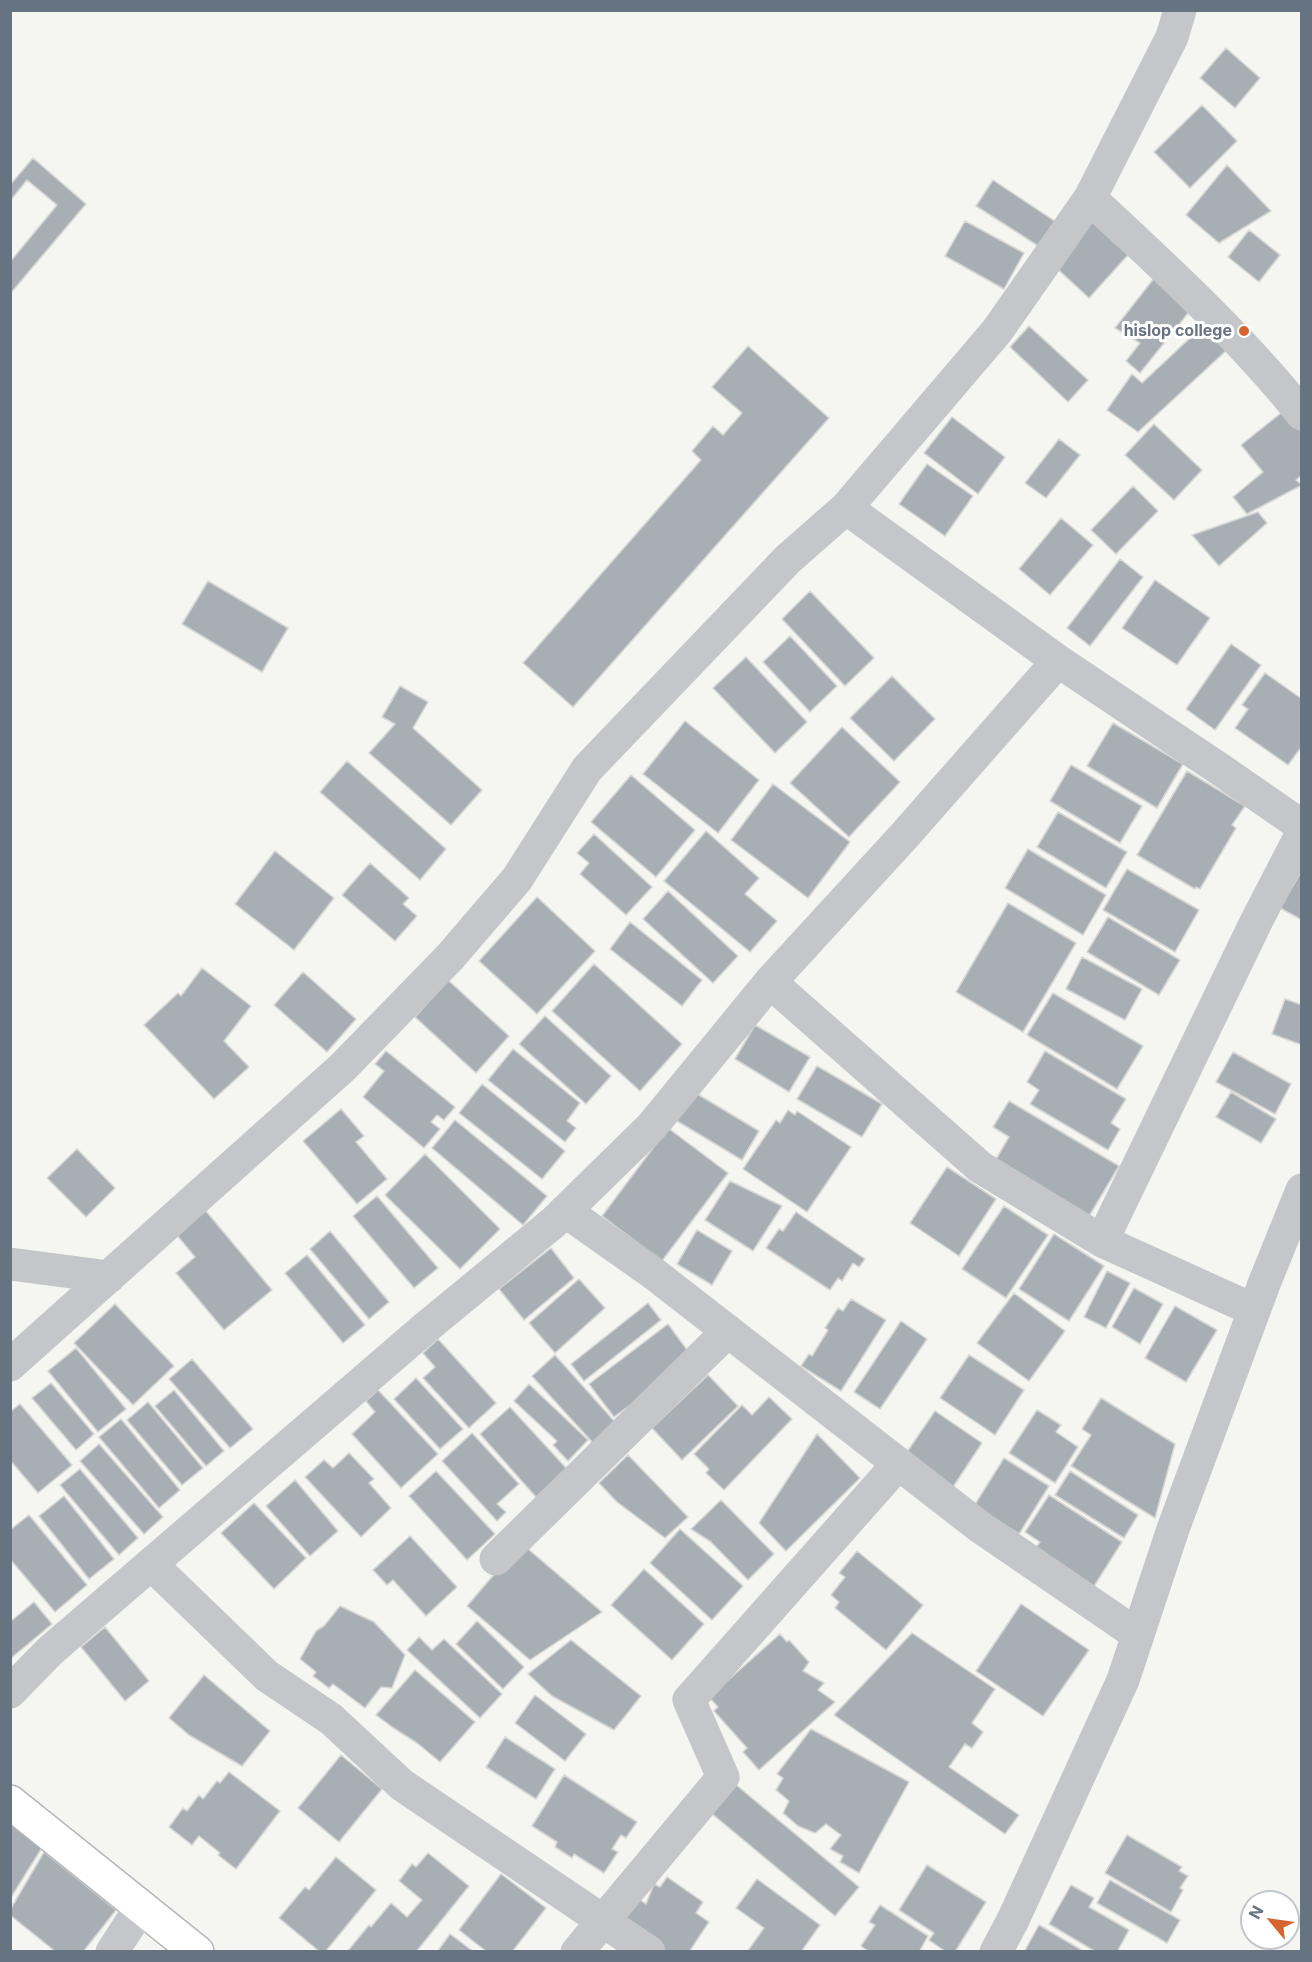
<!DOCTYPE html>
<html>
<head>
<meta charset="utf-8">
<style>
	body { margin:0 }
	#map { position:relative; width:1312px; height:1962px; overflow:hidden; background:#f5f5f2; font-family:Inter,sans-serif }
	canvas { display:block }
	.frame { position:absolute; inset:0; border:12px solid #667381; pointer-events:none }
	.north { position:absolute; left:1240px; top:1890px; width:60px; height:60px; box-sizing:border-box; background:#fff; border:2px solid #c2c7cd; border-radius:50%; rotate:299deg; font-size:16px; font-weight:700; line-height:24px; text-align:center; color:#667381 }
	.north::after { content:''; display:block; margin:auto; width:21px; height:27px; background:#d76330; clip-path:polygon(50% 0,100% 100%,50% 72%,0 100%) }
</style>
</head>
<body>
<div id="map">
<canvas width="1312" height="1962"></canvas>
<div class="frame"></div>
<div class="north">N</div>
</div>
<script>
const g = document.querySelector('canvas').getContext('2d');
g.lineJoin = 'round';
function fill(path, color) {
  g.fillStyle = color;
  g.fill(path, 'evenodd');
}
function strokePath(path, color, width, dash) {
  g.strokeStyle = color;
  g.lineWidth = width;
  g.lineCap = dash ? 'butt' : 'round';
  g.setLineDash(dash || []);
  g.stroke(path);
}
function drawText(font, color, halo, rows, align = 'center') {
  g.font = font + ' Inter,sans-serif';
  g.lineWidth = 6;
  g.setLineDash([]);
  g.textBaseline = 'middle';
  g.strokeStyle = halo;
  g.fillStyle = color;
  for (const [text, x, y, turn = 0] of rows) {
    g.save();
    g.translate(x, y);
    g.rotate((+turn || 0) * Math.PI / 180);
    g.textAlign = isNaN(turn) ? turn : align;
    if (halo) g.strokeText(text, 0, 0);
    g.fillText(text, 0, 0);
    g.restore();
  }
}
const building = new Path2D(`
	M 1226,48 L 1260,78 L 1235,108 L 1200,78 Z
	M 1202,105 L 1237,141 L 1190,188 L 1154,152 Z
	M 33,158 L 86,204 L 10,294 L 10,262 L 57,205 L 27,180 L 10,201 L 10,185 Z
	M 1227,165 L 1271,211 L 1219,243 L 1186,215 Z
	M 993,180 L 1059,224 L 1043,249 L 976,206 Z
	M 1090,220 L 1128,255 L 1089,298 L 1051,263 Z
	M 965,221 L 1024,253 L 1004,289 L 945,256 Z
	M 1249,230 L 1280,255 L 1259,282 L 1228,257 Z
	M 1155,277 L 1193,307 L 1140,373 L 1126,361 L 1140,343 L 1115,328 Z
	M 1205,324 L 1228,349 L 1138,432 L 1107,410 L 1132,374 L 1142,383 Z
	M 1029,326 L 1088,380 L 1068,402 L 1010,347 Z
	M 748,346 L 829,418 L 573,707 L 523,663 L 701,460 L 692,451 L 713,426 L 723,435 L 742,413 L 712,387 Z
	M 1291,405 L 1302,418 L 1302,475 L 1296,480 L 1302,485 L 1247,514 L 1233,497 L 1263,472 L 1241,445 Z
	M 952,417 L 1005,457 L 978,494 L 924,453 Z
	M 1154,424 L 1202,470 L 1174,500 L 1125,455 Z
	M 1059,439 L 1080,455 L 1046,498 L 1025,483 Z
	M 927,464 L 973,496 L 945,536 L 899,504 Z
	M 1133,486 L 1158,511 L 1116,554 L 1091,530 Z
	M 1258,512 L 1267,523 L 1219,566 L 1192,535 Z
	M 1061,518 L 1093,545 L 1050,595 L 1019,569 Z
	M 1120,559 L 1143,577 L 1090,646 L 1067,628 Z
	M 1155,580 L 1210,618 L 1177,665 L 1122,628 Z
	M 208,581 L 288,628 L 262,672 L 182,624 Z
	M 810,591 L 874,658 L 845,686 L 782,619 Z
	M 790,636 L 837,686 L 810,712 L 763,662 Z
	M 1231,644 L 1261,665 L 1215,730 L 1186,709 Z
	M 746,657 L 807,722 L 775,753 L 713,688 Z
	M 1265,673 L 1302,699 L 1302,746 L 1288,765 L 1235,728 L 1248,709 L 1242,705 Z
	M 892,676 L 935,719 L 894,761 L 850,718 Z
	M 400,686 L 428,702 L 413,728 L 482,790 L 451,825 L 369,753 L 395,724 L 382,717 Z
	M 685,721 L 759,780 L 718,833 L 643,774 Z
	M 1113,723 L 1183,764 L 1157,808 L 1087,766 Z
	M 842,727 L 900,782 L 849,837 L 790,783 Z
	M 347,761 L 446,849 L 420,880 L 320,792 Z
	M 1071,765 L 1142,806 L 1120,843 L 1050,801 Z
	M 1187,771 L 1245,806 L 1232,825 L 1236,828 L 1200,889 L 1196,887 L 1195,889 L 1137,855 Z
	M 631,775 L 695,830 L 656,877 L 591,822 Z
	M 773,784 L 850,842 L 808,898 L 731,840 Z
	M 1058,812 L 1127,852 L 1106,888 L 1037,847 Z
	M 706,831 L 759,878 L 745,894 L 777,921 L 750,952 L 664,881 Z
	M 594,834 L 652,887 L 626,915 L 580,874 L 589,863 L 577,853 Z
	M 1028,849 L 1106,895 L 1083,935 L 1005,888 Z
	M 275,851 L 334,898 L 294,950 L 235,904 Z
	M 370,863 L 409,898 L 403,904 L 417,916 L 395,941 L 342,895 Z
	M 1127,869 L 1199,910 L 1175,952 L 1103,910 Z
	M 1302,870 L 1302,920 L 1280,908 Z
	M 668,891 L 738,956 L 713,983 L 643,919 Z
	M 537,897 L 595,951 L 537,1014 L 479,961 Z
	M 1008,903 L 1076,943 L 1023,1032 L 956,992 Z
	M 1108,917 L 1180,960 L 1159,995 L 1087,952 Z
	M 630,922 L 702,980 L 682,1006 L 610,949 Z
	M 1082,957 L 1142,989 L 1125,1020 L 1066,989 Z
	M 594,964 L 682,1044 L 640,1091 L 552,1011 Z
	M 202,968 L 251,1006 L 224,1041 L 249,1067 L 214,1099 L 144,1025 L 178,993 L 181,996 Z
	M 303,972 L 356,1019 L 327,1052 L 274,1005 Z
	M 448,980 L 509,1036 L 476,1073 L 415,1017 Z
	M 1053,993 L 1143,1046 L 1117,1089 L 1027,1035 Z
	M 1285,999 L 1302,1005 L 1302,1045 L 1272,1034 Z
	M 545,1016 L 611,1076 L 586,1104 L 519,1044 Z
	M 755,1025 L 810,1057 L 789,1092 L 735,1059 Z
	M 513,1049 L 580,1103 L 567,1121 L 576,1128 L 565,1142 L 488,1080 Z
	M 386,1051 L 455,1107 L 444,1120 L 437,1115 L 431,1122 L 440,1129 L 424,1148 L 363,1097 L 384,1071 L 375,1064 Z
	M 1045,1051 L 1126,1099 L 1111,1123 L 1120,1129 L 1108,1150 L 1030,1104 L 1039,1090 L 1027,1082 Z
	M 1233,1052 L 1291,1084 L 1275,1114 L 1216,1082 Z
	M 817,1066 L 882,1104 L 862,1137 L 797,1099 Z
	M 482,1084 L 565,1151 L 542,1179 L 459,1113 Z
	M 694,1092 L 759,1131 L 742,1160 L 677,1121 Z
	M 1231,1092 L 1276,1119 L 1261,1143 L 1216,1117 Z
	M 1009,1101 L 1119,1166 L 1088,1218 L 992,1166 L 1009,1137 L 993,1127 Z
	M 341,1109 L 364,1136 L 356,1142 L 387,1179 L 357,1204 L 303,1141 Z
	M 788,1110 L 795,1115 L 797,1111 L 851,1147 L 807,1212 L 743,1169 L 776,1120 L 780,1123 Z
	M 455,1120 L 547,1196 L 523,1225 L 432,1148 Z
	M 668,1128 L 728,1173 L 662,1261 L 602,1216 Z
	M 77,1149 L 115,1188 L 86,1217 L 47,1178 Z
	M 425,1154 L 500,1229 L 460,1269 L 385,1195 Z
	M 947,1167 L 996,1199 L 959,1256 L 910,1223 Z
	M 730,1181 L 782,1206 L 753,1251 L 705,1220 Z
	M 377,1196 L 438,1268 L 414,1288 L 353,1216 Z
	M 1004,1206 L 1048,1235 L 1006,1298 L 962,1269 Z
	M 205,1210 L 272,1290 L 224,1330 L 176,1273 L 195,1257 L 176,1234 Z
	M 796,1212 L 865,1259 L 859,1267 L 853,1263 L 842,1281 L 838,1278 L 830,1290 L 766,1248 L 779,1229 L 783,1231 Z
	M 697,1230 L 732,1251 L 712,1285 L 677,1264 Z
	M 330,1231 L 389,1302 L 369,1319 L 310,1249 Z
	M 1054,1234 L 1104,1266 L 1069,1321 L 1019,1289 Z
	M 551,1248 L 574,1278 L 524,1320 L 499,1289 Z
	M 307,1255 L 365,1325 L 343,1343 L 285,1273 Z
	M 1107,1271 L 1130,1283 L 1106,1328 L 1084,1317 Z
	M 579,1279 L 605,1308 L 555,1353 L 529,1323 Z
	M 1134,1288 L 1163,1304 L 1140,1344 L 1112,1327 Z
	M 1014,1293 L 1065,1331 L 1029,1381 L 977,1343 Z
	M 851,1299 L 886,1320 L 841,1391 L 801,1366 L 809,1354 L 812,1356 L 828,1330 L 825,1328 L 838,1308 L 843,1311 Z
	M 648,1303 L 661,1320 L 584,1381 L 571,1364 Z
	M 115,1304 L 174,1366 L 133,1405 L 74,1343 Z
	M 1175,1306 L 1217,1330 L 1186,1382 L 1145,1358 Z
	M 901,1321 L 927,1339 L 880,1409 L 854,1392 Z
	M 668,1324 L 693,1358 L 614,1417 L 589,1384 Z
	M 438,1339 L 496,1403 L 469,1428 L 423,1378 L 435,1367 L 423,1353 Z
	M 76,1348 L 126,1409 L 98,1432 L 48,1371 Z
	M 555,1355 L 615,1422 L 593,1443 L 532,1376 Z
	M 969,1355 L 1024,1390 L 995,1435 L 940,1398 Z
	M 192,1359 L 253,1429 L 230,1448 L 169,1379 Z
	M 708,1375 L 738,1406 L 682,1460 L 652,1428 Z
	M 416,1378 L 463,1429 L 440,1449 L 394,1399 Z
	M 51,1383 L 94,1434 L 76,1450 L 32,1398 Z
	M 529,1384 L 588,1440 L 568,1461 L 553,1445 L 557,1441 L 514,1401 Z
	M 174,1390 L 224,1451 L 206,1466 L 155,1406 Z
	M 378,1390 L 438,1454 L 401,1488 L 352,1434 L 375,1412 L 366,1401 Z
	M 769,1397 L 792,1419 L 724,1490 L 706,1473 L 709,1469 L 694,1454 L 742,1405 L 752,1415 Z
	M 1101,1398 L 1175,1444 L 1155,1518 L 1071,1466 L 1091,1435 L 1082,1429 Z
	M 148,1402 L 203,1468 L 182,1485 L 127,1420 Z
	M 20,1404 L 72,1465 L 38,1493 L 10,1460 L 10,1412 Z
	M 510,1407 L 567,1469 L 536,1497 L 480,1434 Z
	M 1037,1410 L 1061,1425 L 1056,1432 L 1078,1447 L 1055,1483 L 1009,1453 Z
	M 935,1411 L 982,1443 L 953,1487 L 905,1455 Z
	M 121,1419 L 180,1490 L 159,1508 L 99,1437 Z
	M 472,1433 L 519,1484 L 497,1504 L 506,1512 L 497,1521 L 442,1461 Z
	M 817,1434 L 860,1478 L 786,1551 L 759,1523 Z
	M 99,1444 L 163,1517 L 144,1534 L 80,1461 Z
	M 349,1453 L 374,1479 L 369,1483 L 391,1508 L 361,1537 L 305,1477 L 324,1460 L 333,1468 Z
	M 628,1455 L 688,1517 L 665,1538 L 617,1502 L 599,1483 Z
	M 1004,1458 L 1049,1486 L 1019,1534 L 974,1506 Z
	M 80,1469 L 138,1538 L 119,1555 L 60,1485 Z
	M 436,1471 L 495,1534 L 467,1560 L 409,1496 Z
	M 1070,1471 L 1138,1515 L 1124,1538 L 1055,1495 Z
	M 295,1480 L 338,1531 L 310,1556 L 266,1506 Z
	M 1049,1495 L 1122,1542 L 1091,1591 L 1033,1551 L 1040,1542 L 1025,1532 Z
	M 64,1496 L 114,1559 L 89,1579 L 39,1516 Z
	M 721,1500 L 774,1554 L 748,1580 L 711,1542 L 691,1529 Z
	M 254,1503 L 306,1558 L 274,1589 L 221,1533 Z
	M 29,1515 L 87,1585 L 55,1612 L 10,1559 L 10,1530 Z
	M 680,1529 L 743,1586 L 712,1620 L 650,1563 Z
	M 410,1536 L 457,1587 L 426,1616 L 393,1580 L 387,1585 L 373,1570 Z
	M 521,1543 L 602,1612 L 530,1660 L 467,1606 Z
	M 857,1551 L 923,1605 L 886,1650 L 835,1608 L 839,1602 L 831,1595 L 845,1577 L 839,1573 Z
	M 644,1569 L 704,1624 L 672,1660 L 611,1605 Z
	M 34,1602 L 52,1624 L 10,1659 L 10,1622 Z
	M 1021,1604 L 1089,1650 L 1043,1716 L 976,1671 Z
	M 340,1606 L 374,1622 L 405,1655 L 392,1688 L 381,1687 L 365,1708 L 333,1684 L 329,1688 L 313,1676 L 316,1672 L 300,1659 L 316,1631 L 324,1626 Z
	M 477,1621 L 524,1667 L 503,1689 L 456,1644 Z
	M 105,1627 L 149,1681 L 125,1701 L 81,1647 Z
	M 912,1633 L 995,1689 L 972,1723 L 983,1732 L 972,1748 L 965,1744 L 949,1767 L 1019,1815 L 1005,1834 L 834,1715 Z
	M 780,1634 L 787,1642 L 789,1640 L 809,1662 L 803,1671 L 824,1683 L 818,1690 L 835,1702 L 759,1770 L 743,1752 L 747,1748 L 714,1711 L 718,1707 L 709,1697 Z
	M 419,1637 L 432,1650 L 444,1639 L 502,1694 L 480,1718 L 407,1650 Z
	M 571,1640 L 641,1696 L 614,1730 L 552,1696 L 528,1674 Z
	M 415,1670 L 475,1722 L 440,1762 L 417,1743 L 392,1727 L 376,1715 Z
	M 204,1675 L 270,1731 L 242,1766 L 189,1735 L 169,1718 Z
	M 535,1695 L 586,1734 L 565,1761 L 515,1723 Z
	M 811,1729 L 909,1782 L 859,1873 L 840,1862 L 843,1856 L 830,1849 L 841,1835 L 826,1824 L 815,1833 L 798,1826 L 783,1813 L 789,1801 L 776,1790 L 783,1778 L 777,1774 Z
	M 505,1737 L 555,1769 L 536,1799 L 486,1767 Z
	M 341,1755 L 382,1789 L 339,1842 L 298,1808 Z
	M 229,1772 L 280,1811 L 236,1869 L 218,1855 L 220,1853 L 199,1836 L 192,1845 L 169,1827 L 183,1808 L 187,1811 L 199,1795 L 203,1799 L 217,1781 L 220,1783 Z
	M 564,1775 L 637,1822 L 626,1838 L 621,1835 L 612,1849 L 618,1852 L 604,1873 L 574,1854 L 572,1858 L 555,1847 L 557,1842 L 532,1826 Z
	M 735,1784 L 859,1887 L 835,1916 L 705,1808 Z
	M 10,1822 L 45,1843 L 10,1899 Z
	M 1127,1835 L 1182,1867 L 1179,1871 L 1188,1876 L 1180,1888 L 1183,1890 L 1171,1912 L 1105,1873 Z
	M 44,1852 L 116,1910 L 83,1952 L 56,1952 L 10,1915 L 10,1910 Z
	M 428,1853 L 469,1886 L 416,1952 L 347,1952 L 369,1925 L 371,1927 L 391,1903 L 407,1917 L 422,1900 L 399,1881 L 412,1864 L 416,1867 Z
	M 336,1857 L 376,1890 L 325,1952 L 320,1952 L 279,1918 L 305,1887 L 309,1890 Z
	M 927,1865 L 986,1902 L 955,1952 L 946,1952 L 929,1940 L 934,1933 L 899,1910 Z
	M 501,1874 L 546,1908 L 512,1952 L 487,1952 L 459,1930 Z
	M 667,1877 L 703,1902 L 696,1913 L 709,1922 L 689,1952 L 652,1952 L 621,1918 L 636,1897 L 646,1904 L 654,1884 L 660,1887 Z
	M 757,1879 L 820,1925 L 801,1952 L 747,1952 L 764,1928 L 736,1908 Z
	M 1110,1880 L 1180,1920 L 1167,1943 L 1097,1903 Z
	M 1071,1885 L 1094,1898 L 1089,1907 L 1129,1930 L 1117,1952 L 1096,1952 L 1049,1924 Z
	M 880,1905 L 928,1936 L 919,1952 L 869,1952 L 861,1946 L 875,1925 L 869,1922 Z
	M 1039,1925 L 1085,1952 L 1024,1952 Z
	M 450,1934 L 474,1952 L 437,1952 Z`);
const minor = new Path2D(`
	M 1090,198 C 1164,267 1239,335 1302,414
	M 846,508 L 1058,661 L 1221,770 L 1302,826
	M 770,982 L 980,1167 L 1102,1241 L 1254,1310
	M 565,1211 L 653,1273 L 980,1527 L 1138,1635
	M 1102,1241 L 1256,922 L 1302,833
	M 10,1264 L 109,1277
	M 10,1365 L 343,1067 L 450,957 L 517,879 L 587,769 L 788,559 L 846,508 L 997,331 L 1090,198 L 1172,37 L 1180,10
	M 496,1559 L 728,1331
	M 151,1564 L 267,1676 L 331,1719 L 402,1785 L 649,1952
	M 10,1692 L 50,1651 L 424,1329 L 554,1222 L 652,1126 L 770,982 L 904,836 L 1058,661
	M 112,1952 L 141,1907
	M 577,1952 L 723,1777 L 689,1700 L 898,1464
	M 996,1952 L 1013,1920 L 1123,1680 L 1173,1529 L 1264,1284 L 1302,1190`);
const secondary = new Path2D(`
	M 10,1802 L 197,1952`);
const markers = [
	[1244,331,6,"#d76330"]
];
const poiNames = [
	["hislop college",1232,331]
];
fill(building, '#a8afb4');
strokePath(building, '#d6d7d5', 1.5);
strokePath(secondary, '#b4b8bc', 36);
strokePath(minor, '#c4c6ca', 33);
strokePath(secondary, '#fff', 33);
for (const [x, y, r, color] of markers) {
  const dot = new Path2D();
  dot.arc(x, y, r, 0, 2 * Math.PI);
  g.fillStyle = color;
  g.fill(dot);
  strokePath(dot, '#fff', 2);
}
drawText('bold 16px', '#667381', '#fff', poiNames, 'right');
</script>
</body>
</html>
